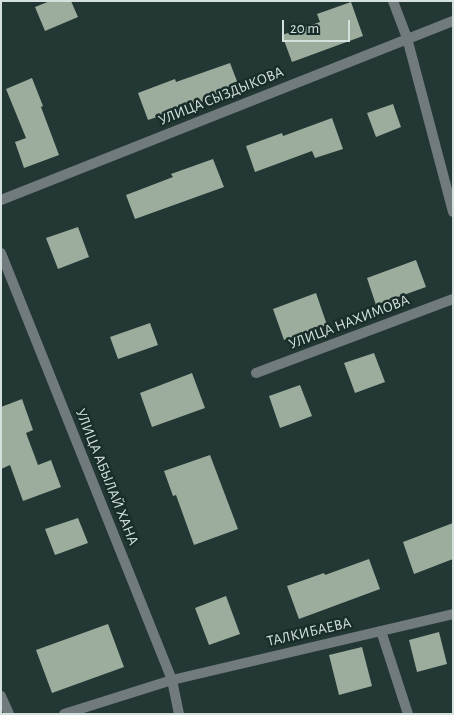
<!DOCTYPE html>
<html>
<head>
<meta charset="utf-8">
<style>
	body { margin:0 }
	#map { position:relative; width:454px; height:715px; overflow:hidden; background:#233834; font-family:"Alegreya Sans",sans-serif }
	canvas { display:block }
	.frame { position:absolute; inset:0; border:2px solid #d4e1de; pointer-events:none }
	.scale { position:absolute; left:282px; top:20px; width:68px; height:22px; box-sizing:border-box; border:2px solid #d4e1de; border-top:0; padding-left:6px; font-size:15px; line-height:18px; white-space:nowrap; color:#d4e1de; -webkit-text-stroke:4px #192e2a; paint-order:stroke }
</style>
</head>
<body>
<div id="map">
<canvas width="454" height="715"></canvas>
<div class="frame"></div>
<div class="scale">20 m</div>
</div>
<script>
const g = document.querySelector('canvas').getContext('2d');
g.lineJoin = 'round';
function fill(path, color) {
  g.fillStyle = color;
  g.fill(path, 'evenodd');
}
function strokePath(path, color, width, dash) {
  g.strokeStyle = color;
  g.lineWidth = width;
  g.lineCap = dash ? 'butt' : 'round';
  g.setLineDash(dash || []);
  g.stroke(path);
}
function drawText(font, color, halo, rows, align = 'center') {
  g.font = font + ' "Alegreya Sans",sans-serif';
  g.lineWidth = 5;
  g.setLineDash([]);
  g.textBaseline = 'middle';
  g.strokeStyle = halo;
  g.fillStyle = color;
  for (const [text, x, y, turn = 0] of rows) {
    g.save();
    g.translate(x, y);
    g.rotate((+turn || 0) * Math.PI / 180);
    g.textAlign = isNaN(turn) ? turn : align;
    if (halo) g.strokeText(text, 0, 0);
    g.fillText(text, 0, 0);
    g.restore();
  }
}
const building = new Path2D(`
	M 50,1 L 71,1 L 78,17 L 45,31 L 35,7 Z
	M 351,2 L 363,36 L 292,62 L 282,35 L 320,22 L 317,14 Z
	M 230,63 L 240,89 L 148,120 L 138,93 L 175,79 L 176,82 Z
	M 32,78 L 43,106 L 41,107 L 59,155 L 24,168 L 15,142 L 26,138 L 6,89 Z
	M 393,104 L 401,127 L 376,137 L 367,113 Z
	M 332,118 L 343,149 L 315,158 L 312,151 L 255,172 L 246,146 L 282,133 L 283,136 Z
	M 213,159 L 224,187 L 135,219 L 126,195 L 173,177 L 171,174 Z
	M 78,227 L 89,257 L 58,269 L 46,238 Z
	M 416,260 L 426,287 L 376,305 L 367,278 Z
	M 316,293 L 327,325 L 284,340 L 273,309 Z
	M 150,323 L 158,345 L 118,359 L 110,337 Z
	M 374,353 L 385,382 L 355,393 L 344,363 Z
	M 192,373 L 205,408 L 152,427 L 140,393 Z
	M 300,385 L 312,416 L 280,428 L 269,396 Z
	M 22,399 L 33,430 L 26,433 L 38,465 L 51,460 L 61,487 L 23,501 L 10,465 L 1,469 L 1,407 Z
	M 210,455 L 238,529 L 194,545 L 176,495 L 173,496 L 164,471 Z
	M 78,518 L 88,543 L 55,555 L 45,529 Z
	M 453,523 L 453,559 L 414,574 L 403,542 Z
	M 369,559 L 380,589 L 299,619 L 287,586 L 324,573 L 325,575 Z
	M 226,596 L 240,634 L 209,645 L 195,608 Z
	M 108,624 L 124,667 L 52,693 L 36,650 Z
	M 439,632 L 447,664 L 417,672 L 409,640 Z
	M 362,647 L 372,686 L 339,695 L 329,655 Z`);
const minor = new Path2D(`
	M 393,1 L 407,38 L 453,212
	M 1,200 L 453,21
	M 256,373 L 453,299
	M 381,631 L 408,714
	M 1,696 L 9,714
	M 64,714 L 172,680`);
const tertiary = new Path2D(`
	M 1,253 L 172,680 L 179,714
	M 172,680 L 453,614`);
const streetNames = [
	["УЛИЦА СЫЗДЫКОВА",221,96,-22],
	["УЛИЦА НАХИМОВА",349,322,-21],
	["УЛИЦА АБЫЛАЙ ХАНА",107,477,68],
	["ТАЛКИБАЕВА",309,632,-13]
];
fill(building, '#9cad9e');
strokePath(minor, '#717b7e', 10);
strokePath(tertiary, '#717b7e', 10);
drawText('15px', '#d4e1de', '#192e2a', streetNames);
</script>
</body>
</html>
